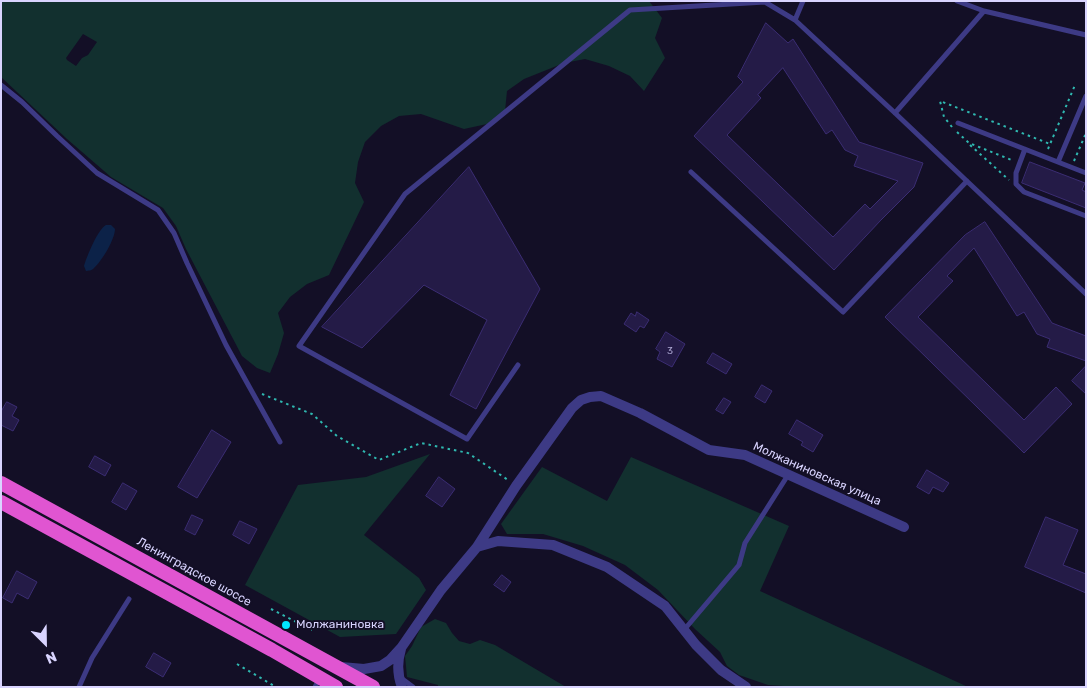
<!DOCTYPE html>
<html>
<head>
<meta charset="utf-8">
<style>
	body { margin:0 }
	#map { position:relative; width:1087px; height:688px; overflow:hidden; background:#130f26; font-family:Rubik,sans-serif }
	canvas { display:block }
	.frame { position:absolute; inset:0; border:2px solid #d9d4ff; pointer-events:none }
	.north { position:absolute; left:20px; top:618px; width:50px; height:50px; -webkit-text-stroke:4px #130f26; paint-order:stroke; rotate:157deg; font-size:14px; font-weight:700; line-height:20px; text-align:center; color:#d9d4ff }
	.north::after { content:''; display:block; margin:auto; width:18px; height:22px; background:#d9d4ff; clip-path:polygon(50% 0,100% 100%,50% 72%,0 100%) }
</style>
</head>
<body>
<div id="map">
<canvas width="1087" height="688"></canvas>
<div class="frame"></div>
<div class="north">N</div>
</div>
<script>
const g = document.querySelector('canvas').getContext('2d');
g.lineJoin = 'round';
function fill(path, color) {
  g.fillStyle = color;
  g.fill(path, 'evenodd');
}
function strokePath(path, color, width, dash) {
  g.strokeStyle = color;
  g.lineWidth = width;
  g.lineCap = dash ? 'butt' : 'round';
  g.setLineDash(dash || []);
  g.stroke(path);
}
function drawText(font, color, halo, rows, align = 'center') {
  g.font = font + ' Rubik,sans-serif';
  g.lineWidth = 4;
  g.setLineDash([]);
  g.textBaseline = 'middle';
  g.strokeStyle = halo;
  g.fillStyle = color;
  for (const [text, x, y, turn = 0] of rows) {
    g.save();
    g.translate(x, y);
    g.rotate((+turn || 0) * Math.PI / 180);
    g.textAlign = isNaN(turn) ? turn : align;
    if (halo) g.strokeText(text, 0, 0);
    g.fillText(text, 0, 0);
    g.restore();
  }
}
const green = new Path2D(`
	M 1,1 L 649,1 L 662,18 L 655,38 L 665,58 L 644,91 L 630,76 L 609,66 L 585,59 L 564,63 L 524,79 L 507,91 L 505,111 L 487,124 L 464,129 L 421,114 L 399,116 L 381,126 L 365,142 L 358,162 L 355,183 L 364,202 L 329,275 L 307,284 L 290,297 L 278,313 L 284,333 L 278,354 L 270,373 L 257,368 L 242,356 L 186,249 L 176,226 L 163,208 L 111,177 L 67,139 L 1,77 ZM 83,34 L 97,42 L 88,55 L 82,58 L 76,66 L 67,60 L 66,58 Z
	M 430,454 L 364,535 L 419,578 L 426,590 L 396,634 L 340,637 L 245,585 L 298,485 L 366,477 Z
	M 631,457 L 789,526 L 760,591 L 968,687 L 846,687 L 831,686 L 799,687 L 768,685 L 739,675 L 727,666 L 720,652 L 695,629 L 658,590 L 625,565 L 583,546 L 543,534 L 507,534 L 501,524 L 542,467 L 607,501 Z
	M 435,619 L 446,623 L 452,633 L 459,641 L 470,644 L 480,640 L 495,645 L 566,687 L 438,687 L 438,685 L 407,677 L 405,656 L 412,646 L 421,627 Z`);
const water = new Path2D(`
	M 106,225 L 111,225 L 115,229 C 115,239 102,261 94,268 C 91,271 91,270 86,271 L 84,266 C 87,256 98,229 106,225 Z`);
const building = new Path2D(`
	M 766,23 L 788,43 L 793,39 L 859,142 L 923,163 L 914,187 L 881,220 L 834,270 L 694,136 L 743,82 L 738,77 ZM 783,68 L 826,134 L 832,130 L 845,150 L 858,156 L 854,166 L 898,181 L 870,209 L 865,204 L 833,237 L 727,135 L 761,98 L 758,95 Z
	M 1030,162 L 1085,183 L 1082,190 L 1086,192 L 1086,208 L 1022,183 Z
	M 469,167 L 540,289 L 476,409 L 450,395 L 487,320 L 424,285 L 362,348 L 322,327 Z
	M 985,222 L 1052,323 L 1086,336 L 1086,361 L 1047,347 L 1050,339 L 1037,334 L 1024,312 L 1017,316 L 974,248 L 947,276 L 953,281 L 918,317 L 1024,420 L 1056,387 L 1072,404 L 1024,453 L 885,317 L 965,235 Z
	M 637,312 L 649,320 L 644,328 L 640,326 L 636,332 L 624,324 L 631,313 L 635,316 Z
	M 666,332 L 685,344 L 672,367 L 657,359 L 660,352 L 656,349 Z
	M 713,353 L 732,364 L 726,374 L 707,363 Z
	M 1086,366 L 1086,394 L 1072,381 Z
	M 762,385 L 772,391 L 765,403 L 755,397 Z
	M 724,398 L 731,402 L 723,414 L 716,410 Z
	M 7,402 L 17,407 L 12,416 L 19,420 L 13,431 L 1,425 L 1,412 Z
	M 797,420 L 823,435 L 813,452 L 801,445 L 803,442 L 789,434 Z
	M 212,430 L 231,442 L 197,498 L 178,487 Z
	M 95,456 L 111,465 L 105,476 L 89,467 Z
	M 927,470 L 949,483 L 943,492 L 933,487 L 929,494 L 917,487 Z
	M 439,477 L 455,489 L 442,507 L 426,496 Z
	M 123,483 L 137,491 L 126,510 L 112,502 Z
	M 192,515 L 203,520 L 195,535 L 185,530 Z
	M 1046,517 L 1078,530 L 1063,565 L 1086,574 L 1086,593 L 1025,567 Z
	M 240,521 L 257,529 L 249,544 L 233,535 Z
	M 17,571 L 37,582 L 28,599 L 17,593 L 12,603 L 3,598 Z
	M 502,575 L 511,582 L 504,592 L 494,585 Z
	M 154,653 L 171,663 L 163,677 L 146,667 Z`);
const path = new Path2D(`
	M 952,127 L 944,117 L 940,101 L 1050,144
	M 957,132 L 969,143 L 1014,161
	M 970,145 L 1009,180
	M 1048,149 L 1075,85
	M 1074,161 L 1086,133
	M 262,394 L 312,414 L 337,436 L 379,460 L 421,443 L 468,453 L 508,480
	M 271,609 L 312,630
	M 237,664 L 276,687`);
const service = new Path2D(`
	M 957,1 L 984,11
	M 795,20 L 803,1
	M 1,85 L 22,102 L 57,136 L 97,173 L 158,210 L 174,233 L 187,263 L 226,345 L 280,442
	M 895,113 L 984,11 L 1086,35
	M 958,123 L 1086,173
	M 1025,149 L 1016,173 L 1016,184 L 1024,192 L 1086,216
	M 1058,162 L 1086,96
	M 691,172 L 843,312 L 967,181
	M 518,365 L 467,439 L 299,346 L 405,194 L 630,10 L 765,2 L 795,20 L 895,113 L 1086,294
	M 684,630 L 739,565 L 745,543 L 788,475
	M 401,678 L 413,687
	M 79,687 L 92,658 L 129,599
	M 315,687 L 320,678`);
const minor = new Path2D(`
	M 477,547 L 498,541 L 553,545 L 607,567 L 665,606 L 696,645 L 721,670 L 746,687
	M 401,649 C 397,662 397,674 402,687
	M 341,667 L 364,669 L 381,666 L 390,660 L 401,648 L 441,590 L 477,547 L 516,486 L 572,408 L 581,400 L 590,397 L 601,396 L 640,413 L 709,450 L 745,455 L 904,527`);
const trunk = new Path2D(`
	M 1,483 L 373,687
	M 1,502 L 272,650 L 336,687`);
const markers = [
	[286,625,5,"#00e5ff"]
];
const numberNames = [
	["3",670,351]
];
const streetNames = [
	["Молжаниновская улица",817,474,24],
	["Ленинградское шоссе",194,572,29]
];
const poiNames = [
	["Молжаниновка",296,625]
];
fill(green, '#12302f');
fill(water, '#0c2248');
fill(building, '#241b47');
strokePath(building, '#3b2d73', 1);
strokePath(path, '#2fb8b0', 2, [2.5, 4]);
strokePath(service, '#3d3a85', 5);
strokePath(minor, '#3d3a85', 10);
strokePath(trunk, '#e055d1', 14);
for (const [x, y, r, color] of markers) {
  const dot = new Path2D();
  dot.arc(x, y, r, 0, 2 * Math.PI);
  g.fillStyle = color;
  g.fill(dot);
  strokePath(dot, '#130f26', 2);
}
drawText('10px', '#aca6d1', null, numberNames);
drawText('12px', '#d9d4ff', '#130f26', streetNames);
drawText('12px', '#d9d4ff', '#130f26', poiNames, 'left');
</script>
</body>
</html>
